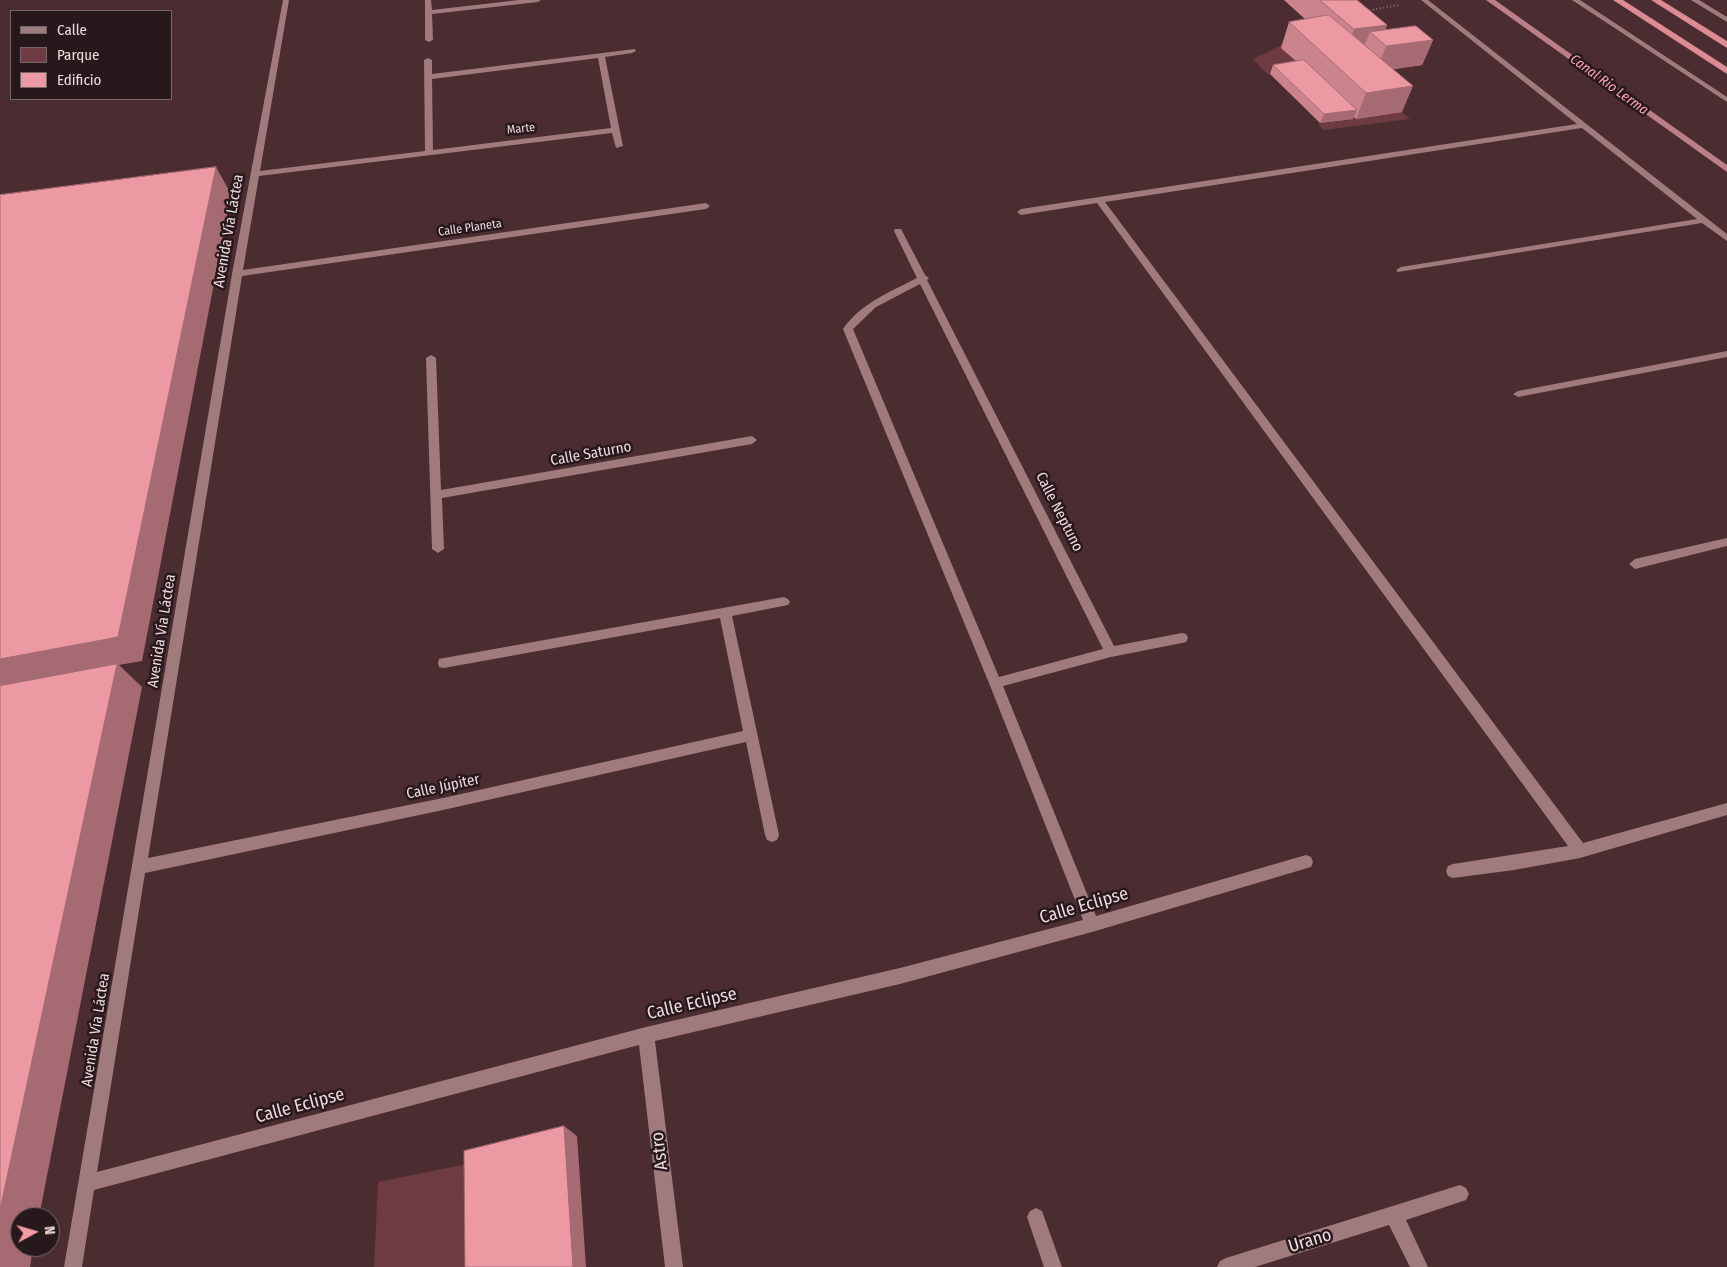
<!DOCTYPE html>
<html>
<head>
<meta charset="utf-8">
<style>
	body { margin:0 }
	#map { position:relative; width:1727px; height:1267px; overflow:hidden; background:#4b2c30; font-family:"Fira Sans Condensed",sans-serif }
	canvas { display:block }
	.legend { position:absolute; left:10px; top:10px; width:162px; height:90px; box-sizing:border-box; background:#27191b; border:1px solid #776668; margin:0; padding:6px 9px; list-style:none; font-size:15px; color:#eed9db }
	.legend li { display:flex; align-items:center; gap:10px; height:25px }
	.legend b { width:25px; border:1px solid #776668 }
	.north { position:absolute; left:10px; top:1207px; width:50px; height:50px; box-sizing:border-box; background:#27191b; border:1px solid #776668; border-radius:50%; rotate:84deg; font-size:14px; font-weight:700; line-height:20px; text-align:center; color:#eed9db }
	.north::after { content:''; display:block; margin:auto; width:18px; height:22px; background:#f49aa5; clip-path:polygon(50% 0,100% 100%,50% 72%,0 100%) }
</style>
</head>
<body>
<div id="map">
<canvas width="1727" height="1267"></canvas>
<ul class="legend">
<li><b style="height:6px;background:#9f7b7e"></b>Calle</li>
<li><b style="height:14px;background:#6f3b42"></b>Parque</li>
<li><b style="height:14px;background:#ed99a3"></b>Edificio</li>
</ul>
<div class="north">N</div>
</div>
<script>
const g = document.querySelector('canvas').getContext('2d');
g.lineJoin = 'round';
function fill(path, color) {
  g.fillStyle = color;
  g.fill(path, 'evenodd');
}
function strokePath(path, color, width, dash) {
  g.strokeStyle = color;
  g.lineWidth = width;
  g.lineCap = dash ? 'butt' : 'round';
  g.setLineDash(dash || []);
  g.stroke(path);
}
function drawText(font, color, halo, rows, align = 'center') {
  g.font = font + ' "Fira Sans Condensed",sans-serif';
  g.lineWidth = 5;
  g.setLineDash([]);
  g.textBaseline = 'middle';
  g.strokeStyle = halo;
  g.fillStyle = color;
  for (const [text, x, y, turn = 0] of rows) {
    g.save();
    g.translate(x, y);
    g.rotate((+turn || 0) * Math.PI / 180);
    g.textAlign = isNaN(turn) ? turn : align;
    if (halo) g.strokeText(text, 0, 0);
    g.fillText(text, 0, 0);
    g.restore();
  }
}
const green = new Path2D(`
	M 1310,31 L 1304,69 L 1267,74 L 1253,59 Z
	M 1402,112 L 1410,119 L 1324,130 L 1318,124 Z
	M 482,1161 L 484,1267 L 374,1267 L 378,1182 Z`);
const stream = new Path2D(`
	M 1486,0 L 1495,0 L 1727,165 L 1727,172 Z`);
const path = new Path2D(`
	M 1366,11 L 1399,5`);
const minor = new Path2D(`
	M 283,0 L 289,0 L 260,171 L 425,151 L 424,60 L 428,58 L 432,60 L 432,74 L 635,49 L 636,51 L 632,53 L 605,57 L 623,146 L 616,148 L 612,133 L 259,176 L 243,270 L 706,203 L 710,206 L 706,209 L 242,276 L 148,858 L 443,798 L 743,731 L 720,618 L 444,668 L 439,667 L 438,663 L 439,659 L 444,658 L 784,597 L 788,599 L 790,602 L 788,605 L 732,616 L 779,835 L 777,840 L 772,842 L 767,840 L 765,835 L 746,742 L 443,810 L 145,873 L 97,1172 L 646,1027 L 900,968 L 1083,920 L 989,683 L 843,329 C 861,303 890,292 917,278 L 894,231 L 895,229 L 901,229 L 925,275 L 929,278 L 927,280 L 1114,646 L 1182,633 L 1186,634 L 1188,638 L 1186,642 L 1182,643 L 1111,657 L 1003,686 L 1096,916 L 1306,855 L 1311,857 L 1313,862 L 1311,867 L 1092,932 L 900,984 L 655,1041 L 683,1267 L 665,1267 L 639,1045 L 94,1190 L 82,1267 L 64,1267 L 232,274 ZM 598,58 L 611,128 L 433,150 L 432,79 ZM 920,284 L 1103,649 L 999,677 L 853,329 L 876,307 Z
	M 425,0 L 431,0 L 432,10 L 519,0 L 541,0 L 538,2 L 432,14 L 433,40 L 429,42 L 425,40 Z
	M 1421,0 L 1428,0 L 1727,234 L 1727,241 L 1702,223 L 1398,272 L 1396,270 L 1401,267 L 1697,219 L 1582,128 L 1105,202 L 1583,843 L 1727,803 L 1727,815 L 1580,858 L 1514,870 L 1453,878 L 1448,876 L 1446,871 L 1448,866 L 1453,864 L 1568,846 L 1097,203 L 1021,215 L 1017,212 L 1021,209 L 1577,124 Z
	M 1572,0 L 1580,0 L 1727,97 L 1727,102 Z
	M 1691,0 L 1699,0 L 1727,17 L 1727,22 Z
	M 1727,351 L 1727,357 L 1518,397 L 1513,394 L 1518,391 Z
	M 431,355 L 436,358 L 441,490 L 752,436 L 757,440 L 752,444 L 442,498 L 444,549 L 438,553 L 432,549 L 426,358 Z
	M 1727,538 L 1727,546 L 1635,569 L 1629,564 L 1635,559 Z
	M 1460,1185 L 1466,1188 L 1469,1194 L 1466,1200 L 1406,1220 L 1428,1267 L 1410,1267 L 1389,1225 L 1255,1267 L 1217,1267 L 1220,1261 L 1226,1258 Z
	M 1036,1208 L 1042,1211 L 1062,1267 L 1044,1267 L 1027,1217 L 1030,1211 Z`);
const highway = new Path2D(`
	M 1613,0 L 1623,0 L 1727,67 L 1727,74 Z
	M 1651,0 L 1661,0 L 1727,41 L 1727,48 Z`);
const wall = new Path2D(`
	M 1284,0 L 1357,0 L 1387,25 L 1385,30 L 1433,40 L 1422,65 L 1393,69 L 1402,112 L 1356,119 L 1354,117 L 1353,119 L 1320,123 L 1270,74 L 1273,65 L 1296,61 L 1281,48 L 1289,22 L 1306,20 Z`);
const shadedWall = new Path2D(`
	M 1387,25 L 1381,42 L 1370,32 L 1362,52 L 1345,55 L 1354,29 Z
	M 1433,40 L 1422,65 L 1376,72 L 1386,46 Z
	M 1413,86 L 1402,112 L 1356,119 L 1366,93 Z
	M 1357,110 L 1353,119 L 1320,123 L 1324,114 Z
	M 216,167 L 231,194 L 142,661 L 119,665 L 142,687 L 39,1217 L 20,1217 L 20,1247 L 33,1247 L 30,1267 L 0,1267 L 0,659 Z
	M 564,1126 L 577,1136 L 586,1267 L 573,1267 Z`);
const building = new Path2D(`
	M 1320,0 L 1357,0 L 1387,25 L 1354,29 Z
	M 1329,15 L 1413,86 L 1366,93 L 1289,22 Z
	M 1416,26 L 1433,40 L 1386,46 L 1370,32 Z
	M 1304,60 L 1357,110 L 1324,114 L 1273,65 Z
	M 216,167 L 118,637 L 0,659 L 0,195 Z
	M 117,664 L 0,1210 L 0,686 Z
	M 564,1126 L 573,1267 L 465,1267 L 464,1151 Z`);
const farStreetnames = [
	["Marte",521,129,-6],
	["Calle Planeta",470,228,-8]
];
const farWaternames = [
	["Canal Rio Lerma",1609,85,36]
];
const streetNames = [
	["Avenida Vía Láctea",229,231,-80],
	["Calle Saturno",591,454,-10],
	["Calle Neptuno",1059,512,63],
	["Avenida Vía Láctea",162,631,-81],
	["Calle Júpiter",443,787,-12],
	["Avenida Vía Láctea",96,1030,-81]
];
const nearStreetnames = [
	["Calle Eclipse",1084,906,-16],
	["Calle Eclipse",692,1004,-13],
	["Calle Eclipse",300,1106,-15],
	["Astro",660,1151,-97],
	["Urano",1310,1241,-17]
];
fill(green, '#6f3b42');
fill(stream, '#bb7f87');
strokePath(path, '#8d7275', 2, [1, 2.5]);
fill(minor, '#9f7b7e');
fill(highway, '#dc8a94');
fill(wall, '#cc848c');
fill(shadedWall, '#a66b72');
fill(building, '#ed99a3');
strokePath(building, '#a66b72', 1);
drawText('12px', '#eed9db', '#27191b', farStreetnames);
drawText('italic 14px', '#fba3ad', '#27191b', farWaternames);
drawText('15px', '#eed9db', '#27191b', streetNames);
drawText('18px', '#eed9db', '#27191b', nearStreetnames);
</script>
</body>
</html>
